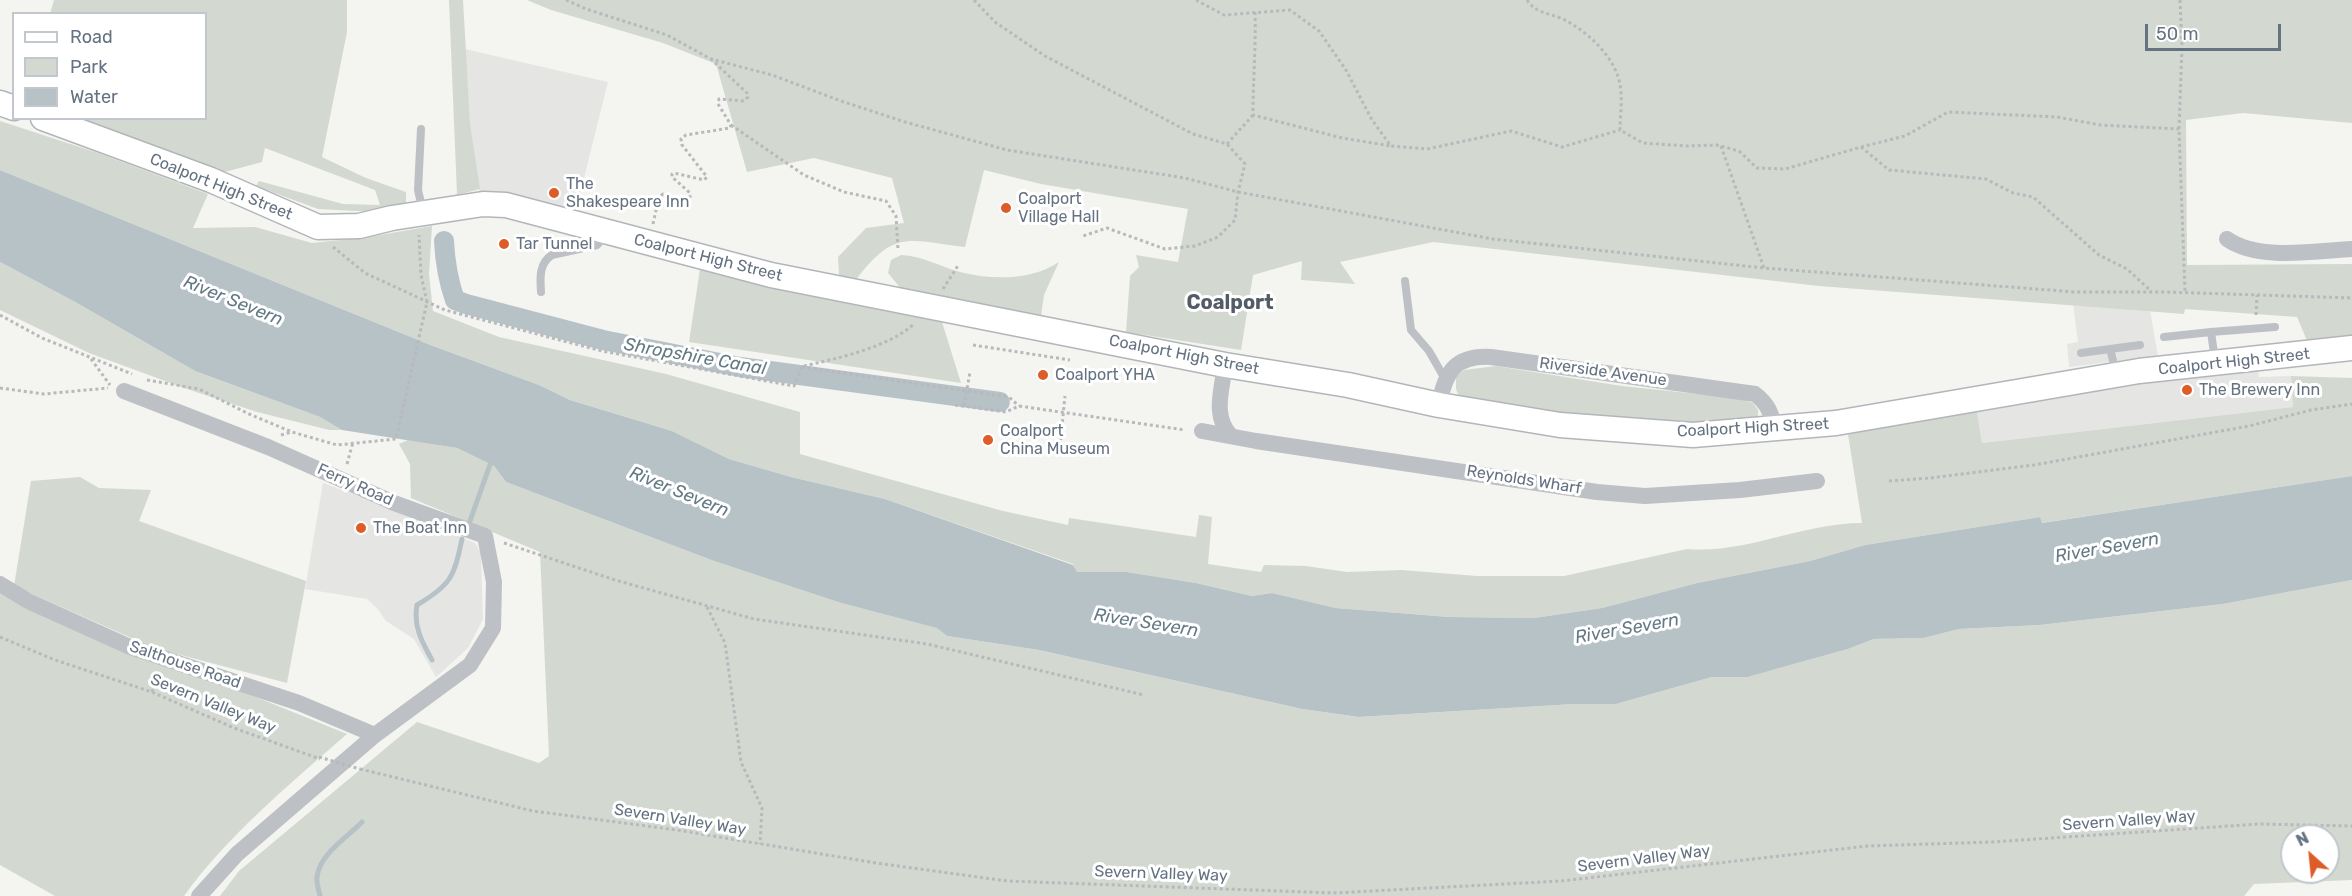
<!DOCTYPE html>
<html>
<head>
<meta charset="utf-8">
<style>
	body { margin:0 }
	#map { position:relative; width:2352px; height:896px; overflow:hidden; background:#f4f4f0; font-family:Rubik,sans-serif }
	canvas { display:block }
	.legend { position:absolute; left:12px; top:12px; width:195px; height:108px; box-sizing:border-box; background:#fff; border:2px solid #c1c7cd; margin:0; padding:8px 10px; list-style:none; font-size:18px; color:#647281 }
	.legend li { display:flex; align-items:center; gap:12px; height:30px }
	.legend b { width:30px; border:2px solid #c1c7cd }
	.north { position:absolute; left:2280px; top:824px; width:60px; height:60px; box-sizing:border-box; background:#fff; border:2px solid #c1c7cd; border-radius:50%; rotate:333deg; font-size:16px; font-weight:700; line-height:24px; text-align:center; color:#647281 }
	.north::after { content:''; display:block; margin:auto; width:21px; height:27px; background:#de5c27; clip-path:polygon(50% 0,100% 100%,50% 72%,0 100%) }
	.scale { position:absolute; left:2145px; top:24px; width:136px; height:27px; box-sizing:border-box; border:3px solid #647281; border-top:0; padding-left:8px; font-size:18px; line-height:21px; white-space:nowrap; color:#647281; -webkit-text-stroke:4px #fff; paint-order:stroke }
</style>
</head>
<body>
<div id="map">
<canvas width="2352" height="896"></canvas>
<ul class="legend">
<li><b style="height:8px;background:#fff"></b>Road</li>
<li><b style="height:16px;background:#d3d9d0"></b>Park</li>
<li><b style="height:16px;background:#b7c2c7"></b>Water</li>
</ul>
<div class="north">N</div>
<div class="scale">50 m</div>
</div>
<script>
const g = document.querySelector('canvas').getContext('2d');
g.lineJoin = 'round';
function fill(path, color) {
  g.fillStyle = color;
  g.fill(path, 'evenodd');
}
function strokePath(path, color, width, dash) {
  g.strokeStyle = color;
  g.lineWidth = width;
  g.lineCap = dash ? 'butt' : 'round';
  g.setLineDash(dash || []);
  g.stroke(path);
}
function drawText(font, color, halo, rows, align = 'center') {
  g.font = font + ' Rubik,sans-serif';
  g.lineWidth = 6;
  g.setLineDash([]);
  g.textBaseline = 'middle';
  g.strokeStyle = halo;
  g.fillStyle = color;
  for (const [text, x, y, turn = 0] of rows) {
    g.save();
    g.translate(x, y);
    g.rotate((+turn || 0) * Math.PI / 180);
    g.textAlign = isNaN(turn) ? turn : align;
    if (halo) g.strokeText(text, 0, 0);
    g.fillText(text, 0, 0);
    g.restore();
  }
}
const built = new Path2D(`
	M 465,49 L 608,82 L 575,214 L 480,195 L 470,123 Z
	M 2073,304 L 2150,310 L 2158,356 L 2069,367 L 2067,344 L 2078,342 Z
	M 2258,370 L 2259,377 L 2291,376 L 2293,407 L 1982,443 L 1976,406 L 2113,385 Z
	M 323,483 L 418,518 L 475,543 L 481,553 L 483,619 L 468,648 L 436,677 L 414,639 L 386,621 L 377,608 L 367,599 L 305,589 Z`);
const green = new Path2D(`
	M 54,0 L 347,0 L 347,32 L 322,157 L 366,178 L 406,192 L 406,209 L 377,212 L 318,209 L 256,186 L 259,181 L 343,204 L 380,205 L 375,190 L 265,148 L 262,162 L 221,173 L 66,119 L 206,118 L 206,14 L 50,14 Z
	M 449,0 L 463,0 L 470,123 L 480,189 L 457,195 Z
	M 527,0 L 2352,0 L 2352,123 L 2243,113 L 2186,120 L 2187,265 L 2352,264 L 2352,336 L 2308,343 L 2297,317 L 2185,309 L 2184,314 L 1819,286 L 1433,242 L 1340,262 L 1355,284 L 1301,280 L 1302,261 L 1253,275 L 1241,350 L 1126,332 L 1130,276 L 1139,267 L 1136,255 L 1178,262 L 1188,209 L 1041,184 L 984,170 L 965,247 C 907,240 894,229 855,281 L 839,275 L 838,257 L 866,228 L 904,223 L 892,178 L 814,158 L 747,172 L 716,64 L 663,43 L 551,10 Z
	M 0,121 L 98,153 L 208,194 L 193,228 L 255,227 L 312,243 L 368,237 L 432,226 L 429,274 L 433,311 L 499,337 L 666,374 L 800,412 L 800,454 L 1003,511 L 1068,525 L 1069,518 L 1196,537 L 1199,515 L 1212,517 L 1208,564 L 1261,572 L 1264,565 L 1306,566 L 1347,572 L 1401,570 L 1477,576 L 1564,576 L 1687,549 C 1746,554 1802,523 1862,523 L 1847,428 L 1976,406 L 1982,443 L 2293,407 L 2291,376 L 2352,378 L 2352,476 L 2041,523 L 2040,517 L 1865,545 L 1810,561 L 1697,583 L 1602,608 L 1534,618 L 1449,617 L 1336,608 L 1272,593 L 1252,596 L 1196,583 L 1127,572 L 1076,572 L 1073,564 L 885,499 L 791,477 L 729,459 L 672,431 L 570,400 L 539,385 L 433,346 L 0,170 Z
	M 901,255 C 924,256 942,268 964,273 C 994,280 1033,280 1059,262 L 1044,295 L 1041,316 L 902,290 L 888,273 L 891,260 Z
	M 0,262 L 77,303 L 195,371 L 320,417 L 342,430 L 329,430 L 257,412 L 187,389 L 89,353 L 0,310 Z
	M 700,269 L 942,322 L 961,383 L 689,342 Z
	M 1496,366 L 1622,386 L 1736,398 L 1753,403 L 1758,410 L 1758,418 L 1718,426 L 1615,423 L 1459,397 L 1456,389 L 1456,377 L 1464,370 Z
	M 408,440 L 457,448 L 494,466 L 506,482 L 714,561 L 841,603 L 938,628 L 947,636 L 1039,650 L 1302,709 L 1359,717 L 1574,704 L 1616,704 L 1712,677 L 1772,670 L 1848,649 L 1874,639 L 1924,638 L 1959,629 L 2040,625 L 2223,604 L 2352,580 L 2352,880 L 2254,884 L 2244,896 L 220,896 L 239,871 L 417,722 L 539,763 L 549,756 L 540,552 L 411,498 L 410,464 L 399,444 ZM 2292,836 L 2328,836 L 2328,872 L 2292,872 Z
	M 80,477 L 99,488 L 151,490 L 139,521 L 306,581 L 287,683 L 154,648 L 14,586 L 31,481 Z
	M 0,593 L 347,734 C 292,782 226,837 184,896 L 55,896 L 0,865 Z`);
const water = new Path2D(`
	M 0,170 L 433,346 L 539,385 L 570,400 L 672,431 L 729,459 L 791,477 L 885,499 L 1073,565 L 1077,572 L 1127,572 L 1196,583 L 1252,596 L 1272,593 L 1336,608 L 1449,617 L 1534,618 L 1602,608 L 1697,583 L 1810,561 L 1865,545 L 2040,517 L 2042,523 L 2352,476 L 2352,580 L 2223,604 L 2040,625 L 1959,629 L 1924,638 L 1874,639 L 1848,649 L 1747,677 L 1712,677 L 1616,704 L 1574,704 L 1359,717 L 1302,709 L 1039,650 L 947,636 L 937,628 L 841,603 L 714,561 L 506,482 L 494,466 L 457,448 L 342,430 L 320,417 L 195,371 L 77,303 L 0,262 Z`);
const stream = new Path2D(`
	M 470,521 L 491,462
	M 432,660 C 422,642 413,626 417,605 C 451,585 454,577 462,539
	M 320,896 C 319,891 316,882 317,877 C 320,853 348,837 362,822`);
const canal = new Path2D(`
	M 444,241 C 445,262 448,280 455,300 L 466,304 L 603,340 L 740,367 L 1000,402`);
const path = new Path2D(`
	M 566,0 L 586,9 L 667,35 L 711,59 L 772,75 L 841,101 L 905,122 L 1007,150 L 1185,178 L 1238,192 L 1493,239 L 1764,268 L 2075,292 L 2166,292 L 2352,298
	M 974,0 L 995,22 L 1045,56 L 1193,134 L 1227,144 L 1245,164 L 1238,192 L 1235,220 L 1218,237 L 1195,246 L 1165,249 L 1107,228 L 1083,236
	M 1196,0 L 1224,15 L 1290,10 L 1319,31 L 1346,70 L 1372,120 L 1391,146 L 1427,149 L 1511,131 L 1562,147 L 1620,130
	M 1527,0 C 1535,13 1549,13 1563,19 C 1590,33 1619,60 1621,92 C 1622,105 1620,118 1620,130 L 1643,143 L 1687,146 L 1717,145 L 1739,151 L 1757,168 L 1785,169 L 1861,147 L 1889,170 L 1986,179 L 2013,193 L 2033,197 L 2099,255 L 2127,269 L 2151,291
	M 2180,0 L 2182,47 L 2179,129 L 2185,292
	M 1255,12 C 1256,47 1253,80 1253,115 L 1342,138 L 1391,146
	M 731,125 L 804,175 L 844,192 L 886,201 L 896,216 L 898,250
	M 1227,144 L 1253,115
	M 1721,146 L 1764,268
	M 1861,147 L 1905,136 L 1948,112 L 2057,117 L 2100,125 L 2179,129
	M 653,224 L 659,197 L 663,194 L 682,200 L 690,197 L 690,193 L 672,177 L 672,174 L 674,173 L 704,180 L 707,177 L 682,145 L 681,139 L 686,135 L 730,128 L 731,125 L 718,104 L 719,99 L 744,101 L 748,97 L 747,93 L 712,60
	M 333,247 L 365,273 L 445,310 L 602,351 L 794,386 L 802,367
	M 943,289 L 959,264
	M 0,315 L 42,338 L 132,374
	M 2256,315 L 2257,295
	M 973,345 L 1070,360
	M 91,359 L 110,385
	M 804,366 C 838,358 887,348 914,324
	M 802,367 L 1009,397 L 1019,406
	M 147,380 L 199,389 L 249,414 L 292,432
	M 0,388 L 44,394 L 108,388
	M 955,405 L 1006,412 L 1019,406 L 1185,430
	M 964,406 L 970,372
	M 281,435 L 292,432 L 337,445 L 396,439 L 427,302 L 421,275 L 419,235
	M 1060,446 L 1065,396
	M 347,464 L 353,442
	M 1889,481 L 1930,478 L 2034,465 L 2249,426 L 2311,410 L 2352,404
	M 504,543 L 615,580 L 754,619 L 927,644 L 1144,695
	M 707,607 L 725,643 L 741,762 L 762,808 L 760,844
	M 0,637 L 55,660 L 152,692 L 234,728 L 320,759
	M 152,692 L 158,673
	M 360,769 L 533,811 L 677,830 L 876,863 L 1007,881 L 1334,893 L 1561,881 L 1867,846 L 1992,842 L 2259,824 L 2352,826`);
const lane = new Path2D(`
	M 421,129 L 418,190 L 423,212
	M 1405,281 L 1411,330 L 1429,351 L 1445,379
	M 541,292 C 540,278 539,263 552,255 L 597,245 L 606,235
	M 2211,332 L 2275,327
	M 2164,337 L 2211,332 L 2215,360
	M 2110,349 L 2140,345
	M 2081,353 L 2110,349 L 2116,372`);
const street = new Path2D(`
	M 2227,239 C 2258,261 2315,251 2352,249
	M 1225,365 C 1222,390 1212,416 1231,436
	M 124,391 L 268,447 L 394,503 L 485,536 L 494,582 L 493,628 L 470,665 L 375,735 L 237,854 L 199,896
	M 1439,405 C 1445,372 1455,355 1491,357 L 1755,394 C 1768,404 1771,413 1775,428
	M 1202,431 L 1256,441 L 1597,492 L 1645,496 L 1740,490 L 1817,481
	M 0,584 L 28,601 L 130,647 L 299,703 L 375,735`);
const secondary = new Path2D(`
	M 0,103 L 14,108
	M 43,118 L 211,180 L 318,227 L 359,226 L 392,218 L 483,204 L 506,205 L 771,275 L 1225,365 L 1348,385 L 1439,405 L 1560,425 L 1693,435 L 1836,423 L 2139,371 L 2352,348`);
const pathBridge = new Path2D(`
	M 319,757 L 360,769`);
const markers = [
	[554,193,6,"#de5c27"],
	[1006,208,6,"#de5c27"],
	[504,244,6,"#de5c27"],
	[1043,375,6,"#de5c27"],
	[2187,390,6,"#de5c27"],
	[988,440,6,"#de5c27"],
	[361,528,6,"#de5c27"]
];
const poiNames = [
	["The",566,184],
	["Shakespeare Inn",566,202],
	["Coalport",1018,199],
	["Village Hall",1018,217],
	["Tar Tunnel",516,244],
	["Coalport YHA",1055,375],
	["The Brewery Inn",2199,390],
	["Coalport",1000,431],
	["China Museum",1000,449],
	["The Boat Inn",373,528]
];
const streetNames = [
	["Coalport High Street",221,187,22],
	["Coalport High Street",708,258,14],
	["Coalport High Street",1184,355,11],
	["Coalport High Street",2234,362,-6],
	["Riverside Avenue",1603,372,8],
	["Coalport High Street",1753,428,-3],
	["Reynolds Wharf",1524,480,9],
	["Ferry Road",355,485,24],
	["Salthouse Road",185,665,19],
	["Severn Valley Way",213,704,22],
	["Severn Valley Way",680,820,9],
	["Severn Valley Way",2129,821,-4],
	["Severn Valley Way",1644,859,-7],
	["Severn Valley Way",1161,874,2]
];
const waterNames = [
	["River Severn",233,301,22],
	["Shropshire Canal",695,357,10],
	["River Severn",679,492,22],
	["River Severn",2107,548,-10],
	["River Severn",1146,623,9],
	["River Severn",1627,629,-10]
];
const quarterNames = [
	["Coalport",1230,303]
];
fill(built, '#e5e6e4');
fill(green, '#d3d9d0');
fill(water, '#b7c2c7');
strokePath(stream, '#b7c2c7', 5);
strokePath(canal, '#b7c2c7', 20);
strokePath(secondary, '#b2b6bb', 27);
strokePath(path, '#b7b9bc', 3, [3, 3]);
strokePath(lane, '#bdc0c4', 8);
strokePath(street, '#bdc0c4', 16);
strokePath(secondary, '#fff', 24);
strokePath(pathBridge, '#b7b9bc', 3, [3, 3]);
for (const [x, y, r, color] of markers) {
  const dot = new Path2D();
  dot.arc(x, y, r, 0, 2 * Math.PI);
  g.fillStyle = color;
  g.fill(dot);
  strokePath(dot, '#fff', 2);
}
drawText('16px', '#647281', '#fff', poiNames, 'left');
drawText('16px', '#647281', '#fff', streetNames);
drawText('italic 18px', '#647a85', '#fff', waterNames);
drawText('bold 20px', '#525c66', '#fff', quarterNames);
</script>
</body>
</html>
